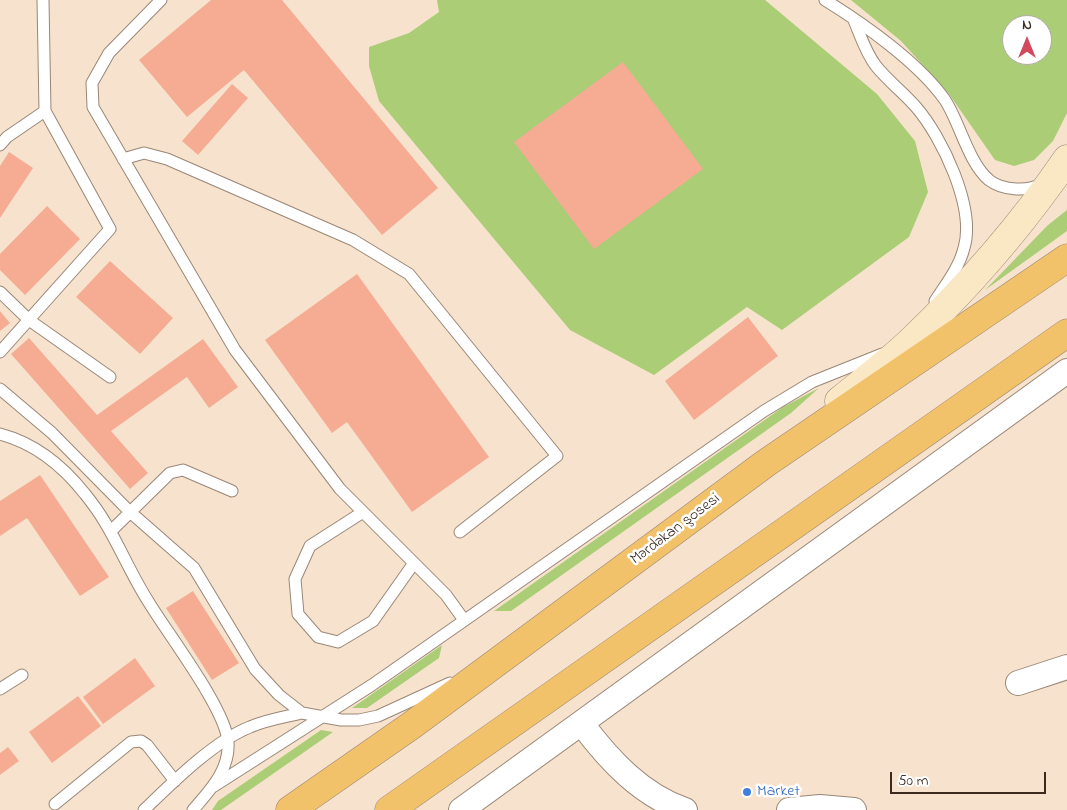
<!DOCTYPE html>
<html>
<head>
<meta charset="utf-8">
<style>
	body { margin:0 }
	#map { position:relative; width:1067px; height:810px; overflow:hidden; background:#f7e3cd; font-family:"Indie Flower",sans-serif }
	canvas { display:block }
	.north { position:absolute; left:1002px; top:15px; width:50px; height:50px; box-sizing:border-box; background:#fff; border:1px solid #b1aaa5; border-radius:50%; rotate:0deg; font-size:14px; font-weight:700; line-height:20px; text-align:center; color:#3b2a1e }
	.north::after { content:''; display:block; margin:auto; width:18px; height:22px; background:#d1495b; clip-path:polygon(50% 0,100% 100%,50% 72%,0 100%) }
	.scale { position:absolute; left:890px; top:772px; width:156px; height:22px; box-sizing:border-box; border:2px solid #3b2a1e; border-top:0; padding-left:6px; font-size:15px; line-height:18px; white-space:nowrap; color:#3b2a1e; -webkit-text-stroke:4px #fff; paint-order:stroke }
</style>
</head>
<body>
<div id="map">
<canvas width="1067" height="810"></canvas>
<div class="north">N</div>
<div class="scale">50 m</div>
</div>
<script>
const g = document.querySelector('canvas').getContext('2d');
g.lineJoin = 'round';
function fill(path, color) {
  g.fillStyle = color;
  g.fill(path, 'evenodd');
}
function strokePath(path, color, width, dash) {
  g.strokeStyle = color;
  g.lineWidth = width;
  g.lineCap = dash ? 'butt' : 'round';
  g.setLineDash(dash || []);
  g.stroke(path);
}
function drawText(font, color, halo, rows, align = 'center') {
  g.font = font + ' "Indie Flower",sans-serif';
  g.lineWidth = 5;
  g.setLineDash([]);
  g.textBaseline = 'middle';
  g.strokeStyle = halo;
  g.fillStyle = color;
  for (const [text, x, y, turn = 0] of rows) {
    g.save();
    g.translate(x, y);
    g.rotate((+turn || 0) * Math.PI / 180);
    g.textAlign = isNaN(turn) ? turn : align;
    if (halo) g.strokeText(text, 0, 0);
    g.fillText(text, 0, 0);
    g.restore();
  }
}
const green = new Path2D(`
	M 437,0 L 765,0 L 877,94 L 915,141 L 928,192 L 909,237 L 782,330 L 747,307 L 654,375 L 570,330 L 379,101 L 369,66 L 369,47 L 409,33 L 439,12 Z
	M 851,0 L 1067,0 L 1067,113 L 1053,141 L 1034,160 L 1014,166 L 995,160 L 949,94 L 901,41 ZM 1012,25 L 1042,25 L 1042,55 L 1012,55 Z
	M 1067,210 L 1067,231 L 985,290 L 1048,225 Z
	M 819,388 L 791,413 L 511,611 L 494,611 L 783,407 Z
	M 442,645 L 439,658 L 367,708 L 352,708 Z
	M 321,730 L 333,732 L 221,810 L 212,810 L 218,801 Z`);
const building = new Path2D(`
	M 211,0 L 282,0 L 438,188 L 382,235 L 244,70 L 187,117 L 139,60 Z
	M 623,62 L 703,169 L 594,249 L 514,142 Z
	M 232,84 L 248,98 L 198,155 L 182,141 Z
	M 9,152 L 33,168 L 0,218 L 0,166 Z
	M 47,206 L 80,239 L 25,295 L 0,270 L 0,254 Z
	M 110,261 L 173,318 L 140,354 L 76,297 Z
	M 357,274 L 489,457 L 412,512 L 347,422 L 332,433 L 265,340 Z
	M 0,311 L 10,323 L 0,331 Z
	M 748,317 L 778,356 L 694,420 L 665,381 Z
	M 29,338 L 97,415 L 203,339 L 238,387 L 209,408 L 187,377 L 111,431 L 148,473 L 130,489 L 11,354 Z
	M 40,475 L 109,577 L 80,596 L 27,518 L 0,536 L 0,501 Z
	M 193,591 L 239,663 L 212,680 L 166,608 Z
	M 135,658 L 155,686 L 103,724 L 83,697 Z
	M 78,696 L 101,726 L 52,763 L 29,732 Z
	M 8,747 L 19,761 L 0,775 L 0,753 Z`);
const lane = new Path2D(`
	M 43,0 L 45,111
	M 161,0 L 109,53 L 92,83 L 93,107 L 235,350 L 340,489 L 446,595 L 464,620
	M 825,0 C 864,24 919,63 945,100 C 960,123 968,162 989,180 C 1003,191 1029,192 1043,183
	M 853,18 C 860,34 865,52 876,66 C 888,81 904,93 916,107 C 942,137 976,208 964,248 C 959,268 946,284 935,301
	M 0,145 L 7,137 L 45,111 L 110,229 L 0,352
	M 123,159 L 144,153 L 167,159 L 353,240 L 409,274 L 557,456 L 460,532
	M 0,292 L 29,320 L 110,377
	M 0,389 L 52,433 L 129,511 L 194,568 L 255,669 L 279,695 L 302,713 L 341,720 L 359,720 L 378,716 L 450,683
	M 0,434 C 34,443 63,466 85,494 C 114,529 125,565 148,601 C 167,633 226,709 228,742 C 230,770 210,790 193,810
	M 363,512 L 310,546 L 295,579 L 298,614 L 318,637 L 338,642 L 373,621 L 414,563
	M 112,530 L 170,473 L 183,470 L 232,491
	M 0,689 L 22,675
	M 214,786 L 372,685 L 764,411 L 812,382 L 882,354
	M 55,804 L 131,742 L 141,741 L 147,745 L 175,781
	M 144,810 C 172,783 214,741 250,727 C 266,720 285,717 302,713`);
const street = new Path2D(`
	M 1018,683 L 1067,667
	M 582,724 C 609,760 641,795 685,810
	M 461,810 L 1067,371
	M 789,810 L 820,807 L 854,810`);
const secondary = new Path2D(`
	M 839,401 C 863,381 888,363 910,342 C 969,286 1021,226 1067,159`);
const highway = new Path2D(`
	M 290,810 L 412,725 L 766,463 L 1067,258
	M 389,810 L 1067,333`);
const markers = [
	[747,792,5,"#3f7fe0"]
];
const streetNames = [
	["Mərdəkan şosesi",676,530,-37]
];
const shopNames = [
	["Market",757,792]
];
fill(green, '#aacd76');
fill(building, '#f5ac93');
strokePath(lane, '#998676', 13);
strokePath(street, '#998676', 26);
strokePath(secondary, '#998676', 29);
strokePath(highway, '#998676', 29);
strokePath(lane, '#fff', 11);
strokePath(street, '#fff', 24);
strokePath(secondary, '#fae7c3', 28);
strokePath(highway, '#f2c26a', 28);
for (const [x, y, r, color] of markers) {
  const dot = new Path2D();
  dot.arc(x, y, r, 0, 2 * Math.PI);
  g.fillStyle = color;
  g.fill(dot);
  strokePath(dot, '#fff', 2);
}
drawText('16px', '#3b2a1e', '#fff', streetNames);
drawText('16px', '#366cbe', '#fff', shopNames, 'left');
</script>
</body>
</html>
